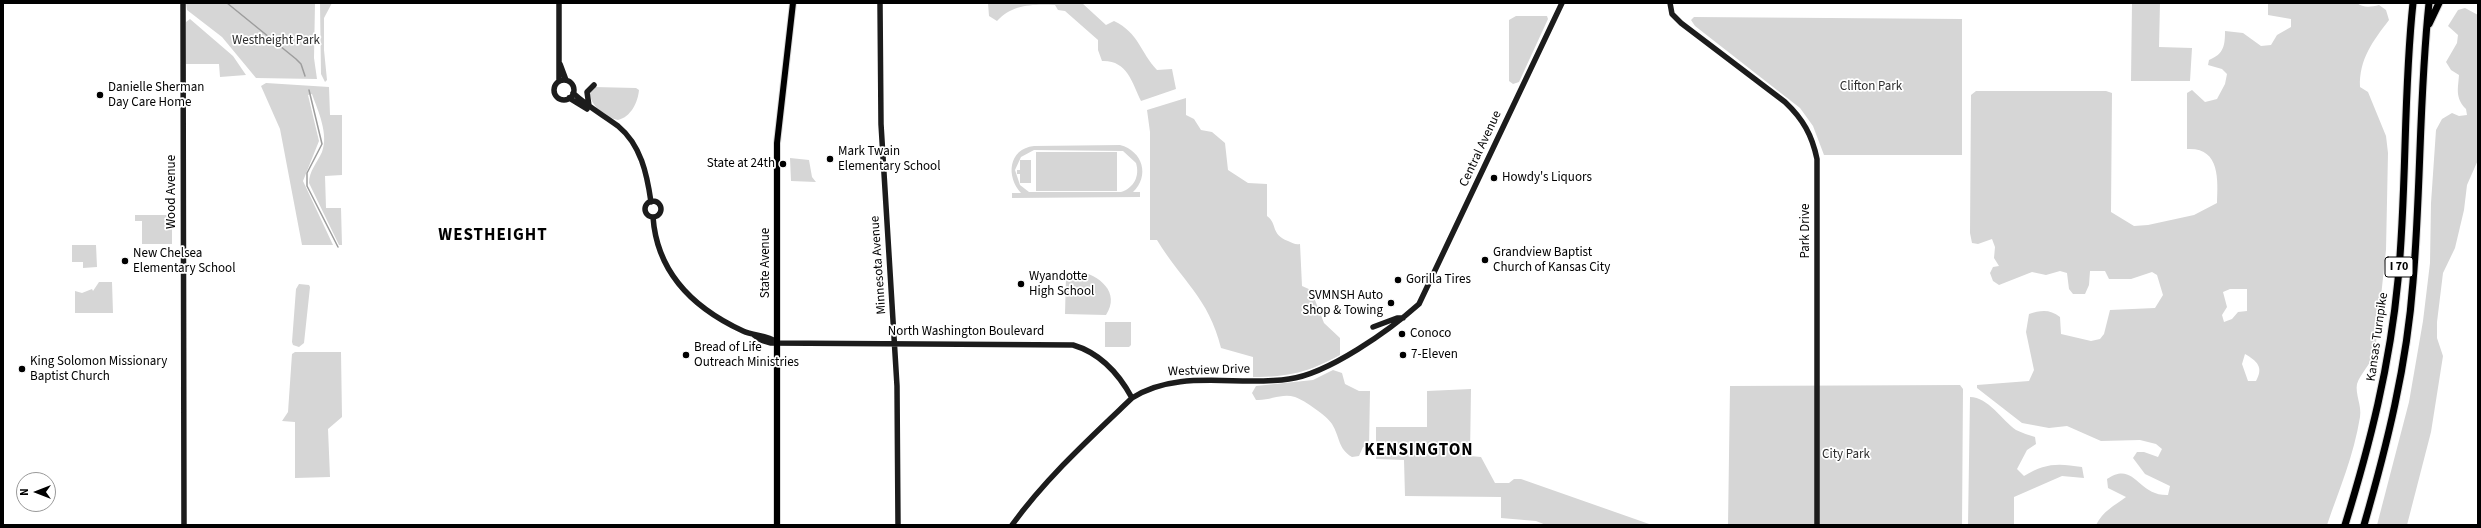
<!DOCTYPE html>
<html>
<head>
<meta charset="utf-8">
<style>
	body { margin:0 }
	#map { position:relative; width:2481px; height:528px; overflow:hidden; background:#fff; font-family:"Source Sans 3",sans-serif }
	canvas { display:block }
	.frame { position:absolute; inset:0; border:4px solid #000; pointer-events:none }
	.north { position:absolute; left:16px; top:472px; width:40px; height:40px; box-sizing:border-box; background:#fff; border:1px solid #999; border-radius:50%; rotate:270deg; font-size:11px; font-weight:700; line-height:16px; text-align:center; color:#000 }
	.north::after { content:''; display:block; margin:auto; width:14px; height:18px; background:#000; clip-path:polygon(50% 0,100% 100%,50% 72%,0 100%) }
</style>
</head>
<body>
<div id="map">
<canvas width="2481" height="528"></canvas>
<div class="frame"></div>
<div class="north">N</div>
</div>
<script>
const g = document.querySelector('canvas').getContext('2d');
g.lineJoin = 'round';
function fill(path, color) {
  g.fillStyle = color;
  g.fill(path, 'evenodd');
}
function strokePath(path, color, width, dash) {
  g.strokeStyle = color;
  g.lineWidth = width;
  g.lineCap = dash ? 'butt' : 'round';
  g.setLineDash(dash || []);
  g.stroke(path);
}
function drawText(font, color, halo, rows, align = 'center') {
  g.font = font + ' "Source Sans 3",sans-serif';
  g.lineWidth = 3.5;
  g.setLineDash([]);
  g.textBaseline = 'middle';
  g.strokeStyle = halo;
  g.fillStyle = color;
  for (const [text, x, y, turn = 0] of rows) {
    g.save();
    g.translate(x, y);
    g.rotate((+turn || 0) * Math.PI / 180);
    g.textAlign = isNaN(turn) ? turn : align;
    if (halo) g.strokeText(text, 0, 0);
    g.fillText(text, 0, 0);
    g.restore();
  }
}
const green = new Path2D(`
	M 186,3 L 315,3 L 314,58 L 317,79 L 256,78 L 222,37 L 187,10 Z
	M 320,3 L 332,3 L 324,18 L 324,50 L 327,80 L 325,82 L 321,74 Z
	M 988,3 L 1082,3 L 1106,25 L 1114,21 C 1139,33 1140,52 1157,70 L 1172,69 L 1176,89 L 1141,101 C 1132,82 1127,60 1102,61 L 1098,50 L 1098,40 L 1065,11 L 1058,10 L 1055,5 C 1033,4 1012,4 997,21 L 989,16 Z
	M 2132,3 L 2160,3 L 2159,47 L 2192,48 L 2190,81 L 2131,81 Z
	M 2268,3 L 2357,3 C 2363,8 2371,7 2379,5 L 2386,10 L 2389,20 C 2373,41 2359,59 2360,87 L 2368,92 L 2386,136 L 2388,153 L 2386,250 L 2375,352 C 2371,364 2360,374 2357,384 C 2355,394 2362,406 2360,417 C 2354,455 2339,490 2327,525 L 2096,525 C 2103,511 2114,506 2126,497 L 2108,488 L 2107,479 C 2135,460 2137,496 2168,495 L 2170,486 L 2145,474 L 2133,458 L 2137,452 L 2144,452 L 2158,457 L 2162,449 L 2156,444 L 2140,440 L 2101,441 L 2067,426 L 2049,428 L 2022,423 L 1977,388 L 1977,385 L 2029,381 L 2034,370 L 2026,332 L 2029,314 C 2041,310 2050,309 2060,317 L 2061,334 L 2091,341 L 2100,339 L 2104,334 L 2110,310 L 2155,308 L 2163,295 L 2157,275 L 2152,272 L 2131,279 L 2109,279 L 2105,271 L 2090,271 L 2089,285 L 2085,294 L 2073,294 L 2069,289 L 2067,273 L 2060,271 L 2046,275 L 2032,272 L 1999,285 L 1993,281 L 1990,273 L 1993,267 L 1999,266 L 1994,258 L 1995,247 L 1992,239 L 1978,244 L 1972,243 L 1970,233 L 1971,95 L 1976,91 L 2106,91 L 2112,93 L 2111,212 L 2134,226 L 2148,225 L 2194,215 L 2217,203 C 2218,179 2220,147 2187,149 L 2187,93 L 2192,90 L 2205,102 L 2217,99 L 2225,84 L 2227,74 L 2222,69 L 2208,65 L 2209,60 C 2224,54 2225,45 2225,31 L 2243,33 L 2261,46 L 2271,45 L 2277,35 L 2291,27 L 2291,19 L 2268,15 ZM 2230,289 L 2247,289 L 2247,311 L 2238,312 L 2232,319 L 2224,322 L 2222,315 L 2227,307 L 2223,292 ZM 2245,354 C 2257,361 2264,367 2256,381 L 2248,381 L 2242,364 Z
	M 2465,8 L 2478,15 L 2478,160 L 2467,185 L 2464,210 L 2455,248 L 2443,273 L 2437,322 L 2437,338 L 2443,356 L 2431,432 L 2407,525 L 2377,525 L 2409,402 L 2423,321 L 2430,263 L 2431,203 L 2436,130 L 2442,119 L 2452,113 L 2459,116 L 2467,115 L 2466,109 C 2455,98 2458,89 2459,75 L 2451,70 L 2446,62 L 2457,43 L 2458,35 L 2448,26 L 2458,10 Z
	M 1516,16 L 1547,16 L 1548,19 L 1519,82 L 1513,84 L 1509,81 L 1509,20 Z
	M 1694,17 L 1962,19 L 1962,155 L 1824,155 L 1813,126 L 1800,108 L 1695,26 L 1691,20 Z
	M 190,19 L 233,56 L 246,75 L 220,77 L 219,64 L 186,64 L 186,22 Z
	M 266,83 L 329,87 L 330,115 L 342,115 L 342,175 L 325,176 L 326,208 L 341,208 L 342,245 L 339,245 L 309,183 C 309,171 317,163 322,152 C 329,134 318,111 312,94 L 308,95 L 319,141 L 303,181 L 333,245 L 302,245 L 280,129 L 261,86 Z
	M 594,87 L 636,88 L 639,90 C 638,102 631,117 618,120 C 604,117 588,104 590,90 Z
	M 1186,98 L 1186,115 L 1194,119 L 1201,130 L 1212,132 L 1225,143 L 1228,170 L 1248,183 L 1267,184 L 1267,216 C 1278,224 1270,234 1288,241 C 1293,243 1295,245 1300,244 L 1302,286 L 1311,290 L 1324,323 L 1340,338 L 1340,355 C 1309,372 1289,377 1253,377 L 1253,357 L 1221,348 C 1209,298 1181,280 1157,240 L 1150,240 L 1150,132 L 1147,110 Z
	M 1120,145 C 1143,151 1150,176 1133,192 L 1140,192 L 1140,197 L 1012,198 L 1012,193 L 1021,193 C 1006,177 1008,149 1034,146 ZM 1034,150 L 1123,151 L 1136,163 C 1140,176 1134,188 1121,192 L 1029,192 L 1020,185 L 1015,170 L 1021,157 Z
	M 1036,152 L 1117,152 L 1117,191 L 1036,191 Z
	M 790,158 L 809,160 L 812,177 L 816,182 L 791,181 Z
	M 1020,160 L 1031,160 L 1031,183 L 1020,183 L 1020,174 L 1017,174 L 1017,170 L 1020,170 Z
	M 135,215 L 172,215 L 172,244 L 142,244 L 142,221 L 135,221 Z
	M 72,245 L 96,245 L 97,267 L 83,268 L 83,262 L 72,262 Z
	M 1078,271 C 1099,275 1121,292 1106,315 L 1065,314 L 1066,276 Z
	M 99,282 L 112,282 L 113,313 L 75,313 L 75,291 L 82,293 L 92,289 L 93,291 Z
	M 299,284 L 309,285 L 310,287 L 304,343 L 299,347 L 293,345 L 292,342 L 296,289 Z
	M 1105,322 L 1131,322 L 1131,345 L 1129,347 L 1105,347 Z
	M 295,352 L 341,352 L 342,417 L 328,429 L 330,477 L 295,478 L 295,422 L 282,421 L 288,412 L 292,354 Z
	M 1333,370 L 1342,373 L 1345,384 L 1359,391 L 1370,391 L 1369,447 L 1363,447 L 1359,456 L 1352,457 C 1338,449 1340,437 1332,424 C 1327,416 1304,400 1295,397 C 1281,393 1270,401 1256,400 L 1252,393 L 1256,386 L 1313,380 Z
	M 1960,385 L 1963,389 L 1962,525 L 1728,525 L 1730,386 Z
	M 1471,389 L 1470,456 L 1481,457 L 1495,483 L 1509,483 L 1514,479 L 1521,479 L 1652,525 L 1546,525 L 1536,521 L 1501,518 L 1501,497 L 1405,496 L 1404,460 L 1376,459 L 1376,427 L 1427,427 L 1427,391 Z
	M 1970,397 C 1988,397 2002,420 2016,430 C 2022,433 2029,435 2035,437 L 2036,444 L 2027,450 L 2017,469 L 2024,476 C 2045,463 2058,463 2082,467 L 2084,478 L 2062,476 L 2014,497 L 2014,525 L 1968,525 Z`);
const stream = new Path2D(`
	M 227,3 L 296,59 L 301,64 L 305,76
	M 309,90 L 322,144 L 307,173 L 307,186 L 338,247`);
const secondary = new Path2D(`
	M 183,3 L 184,525
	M 559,3 L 559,81
	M 880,3 L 881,124 L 897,386 L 898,525
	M 1670,3 L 1672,14 L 1681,23 L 1785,102 C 1803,119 1812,135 1817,159 L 1817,525
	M 560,64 L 566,80
	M554 90a10 10 0 1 1 20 0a10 10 0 1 1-20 0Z
	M 573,93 C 587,106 603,115 618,126 C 641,145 647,174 651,202
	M 569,98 L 587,109
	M 589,106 L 587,92 L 594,85
	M645 209a8 8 0 1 1 16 0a8 8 0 1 1-16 0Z
	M 653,217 C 657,273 693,308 743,331 C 754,336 767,335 777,342
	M 1373,327 L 1397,318 L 1403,318
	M 754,335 L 761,340 L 771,343 L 1073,345 C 1100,353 1119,374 1132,398
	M 1012,525 C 1046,478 1090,438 1132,398 C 1179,368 1237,387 1289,379 C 1328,374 1390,330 1419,304 L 1562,3`);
const primary = new Path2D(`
	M 777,525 L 777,143 L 793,3`);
const highway = new Path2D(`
	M 2429,24 L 2439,3
	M 2345,525 C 2370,444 2390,365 2398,280 C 2407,188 2403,95 2413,3
	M 2364,525 C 2387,445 2407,365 2413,282 C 2421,189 2419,96 2429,3`);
const markers = [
	[100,95,4,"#000"],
	[830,159,4,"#000"],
	[783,164,4,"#000"],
	[1494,178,4,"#000"],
	[1485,260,4,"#000"],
	[125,261,4,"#000"],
	[1398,280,4,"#000"],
	[1021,284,4,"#000"],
	[1391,303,4,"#000"],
	[1402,334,4,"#000"],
	[686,355,4,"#000"],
	[1403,355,4,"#000"],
	[22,369,4,"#000"]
];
const shields = [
	[2399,267,28]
];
const shieldNames = [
	["I 70",2399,267]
];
const parkNames = [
	["Westheight Park",276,41],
	["Clifton Park",1871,87],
	["City Park",1846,455]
];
const poiNames = [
	["Danielle Sherman",108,88],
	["Day Care Home",108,103],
	["Mark Twain",838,152],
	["Elementary School",838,167],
	["State at 24th",775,164,"right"],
	["Howdy's Liquors",1502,178],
	["Grandview Baptist",1493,253],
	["Church of Kansas City",1493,268],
	["New Chelsea",133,254],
	["Elementary School",133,269],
	["Wyandotte",1029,277],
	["High School",1029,292],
	["Gorilla Tires",1406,280],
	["SVMNSH Auto",1383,296,"right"],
	["Shop & Towing",1383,311,"right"],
	["Conoco",1410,334],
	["Bread of Life",694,348],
	["Outreach Ministries",694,363],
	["7-Eleven",1411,355],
	["King Solomon Missionary",30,362],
	["Baptist Church",30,377]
];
const streetNames = [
	["Central Avenue",1481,149,-65],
	["Wood Avenue",172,192,-90],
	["Park Drive",1806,231,-90],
	["State Avenue",766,263,-90],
	["Minnesota Avenue",879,265,-94],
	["North Washington Boulevard",966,332],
	["Kansas Turnpike",2378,337,-82],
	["Westview Drive",1209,371,-2]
];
const districtNames = [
	["WESTHEIGHT",493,236],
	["KENSINGTON",1419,451]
];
fill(green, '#d6d6d6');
strokePath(stream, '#9d9d9d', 1.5);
strokePath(primary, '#dbdbdb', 8);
strokePath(highway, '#dbdbdb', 9);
strokePath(secondary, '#1c1c1c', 5.5);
strokePath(primary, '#000', 6);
strokePath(highway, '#000', 7);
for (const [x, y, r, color] of markers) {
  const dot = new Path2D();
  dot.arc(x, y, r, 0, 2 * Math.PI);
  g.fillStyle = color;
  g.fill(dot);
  strokePath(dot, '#fff', 1.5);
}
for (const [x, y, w] of shields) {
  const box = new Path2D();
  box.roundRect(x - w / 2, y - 10, w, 20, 3);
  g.fillStyle = '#fff';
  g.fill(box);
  strokePath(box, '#000', 1);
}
drawText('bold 12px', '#000', null, shieldNames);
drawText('13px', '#2d2d2d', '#fff', parkNames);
drawText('13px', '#000', '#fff', poiNames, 'left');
drawText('13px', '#000', '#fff', streetNames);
g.letterSpacing = '1px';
drawText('bold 17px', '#000', '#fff', districtNames);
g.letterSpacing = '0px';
</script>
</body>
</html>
